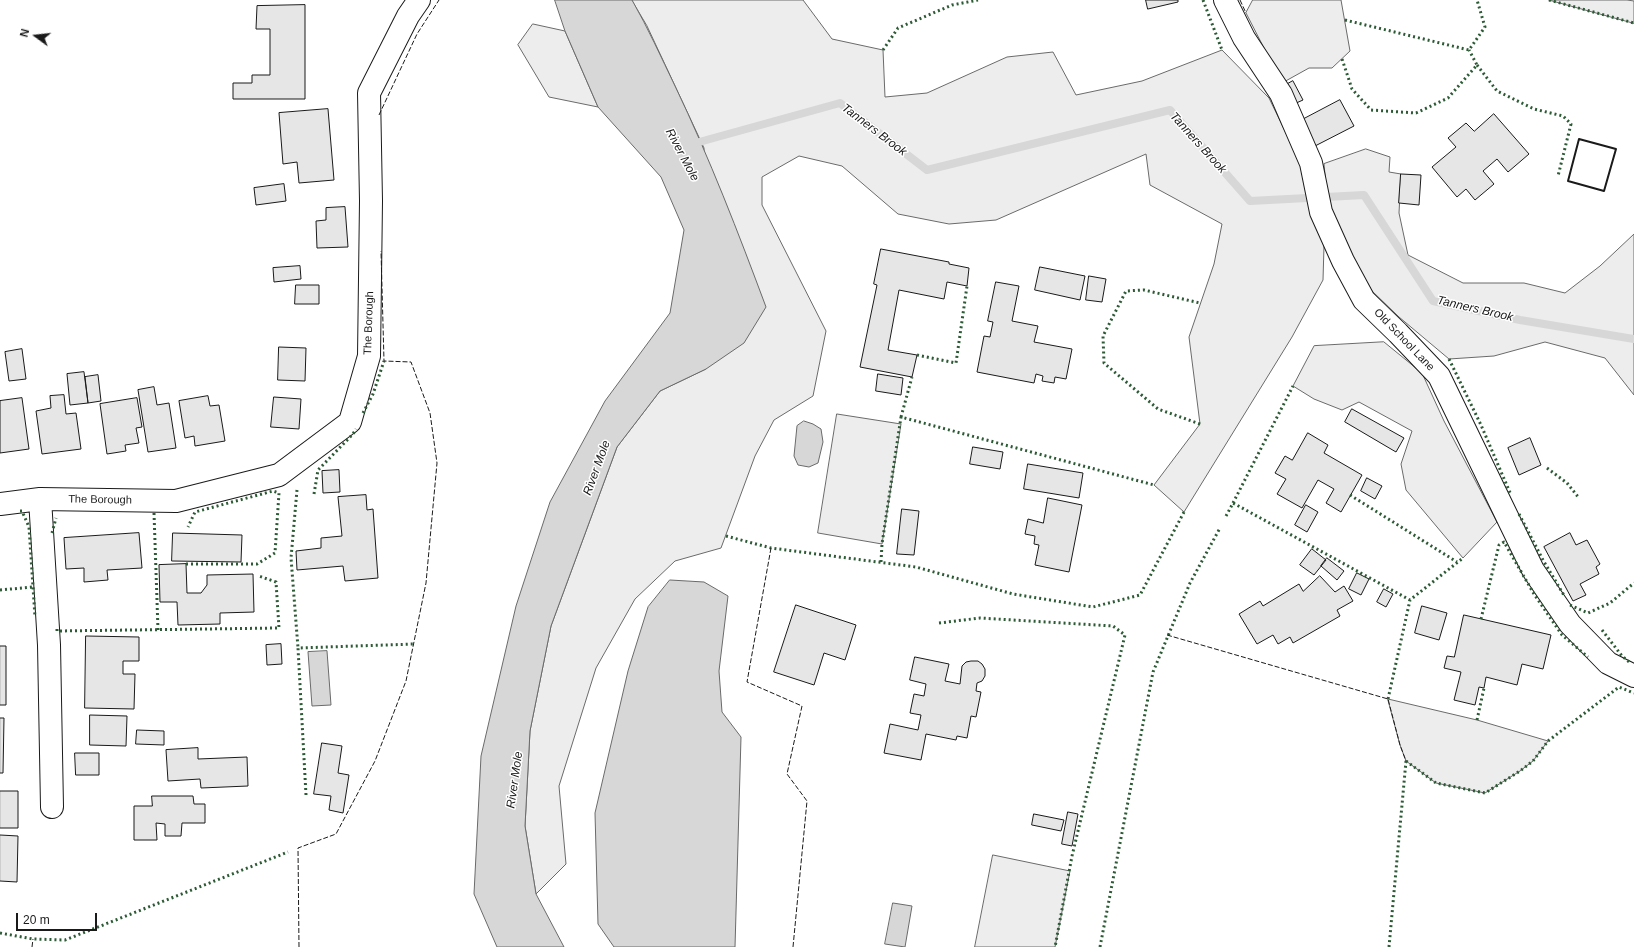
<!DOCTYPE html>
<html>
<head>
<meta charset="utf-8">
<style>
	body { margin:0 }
	#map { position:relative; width:1634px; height:947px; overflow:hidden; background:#fff; font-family:Helvetica,sans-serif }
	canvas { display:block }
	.north { position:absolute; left:16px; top:16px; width:40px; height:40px; -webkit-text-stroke:3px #fff; paint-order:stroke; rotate:285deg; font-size:11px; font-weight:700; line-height:16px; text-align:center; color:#1a1a1a }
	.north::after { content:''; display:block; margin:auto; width:14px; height:18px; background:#1a1a1a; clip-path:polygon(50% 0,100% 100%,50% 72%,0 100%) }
	.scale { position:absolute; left:16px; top:913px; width:81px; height:18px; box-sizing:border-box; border:2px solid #1a1a1a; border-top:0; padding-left:5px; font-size:12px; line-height:14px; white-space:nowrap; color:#1a1a1a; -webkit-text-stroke:3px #fff; paint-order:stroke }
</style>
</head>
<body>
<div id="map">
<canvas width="1634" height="947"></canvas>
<div class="north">N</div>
<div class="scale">20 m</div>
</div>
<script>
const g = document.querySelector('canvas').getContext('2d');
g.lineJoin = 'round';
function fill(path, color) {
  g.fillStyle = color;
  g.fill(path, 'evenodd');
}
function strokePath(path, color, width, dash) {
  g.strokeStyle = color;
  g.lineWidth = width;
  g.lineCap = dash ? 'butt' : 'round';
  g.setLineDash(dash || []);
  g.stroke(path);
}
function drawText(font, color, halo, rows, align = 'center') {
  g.font = font + ' Helvetica,sans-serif';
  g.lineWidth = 3;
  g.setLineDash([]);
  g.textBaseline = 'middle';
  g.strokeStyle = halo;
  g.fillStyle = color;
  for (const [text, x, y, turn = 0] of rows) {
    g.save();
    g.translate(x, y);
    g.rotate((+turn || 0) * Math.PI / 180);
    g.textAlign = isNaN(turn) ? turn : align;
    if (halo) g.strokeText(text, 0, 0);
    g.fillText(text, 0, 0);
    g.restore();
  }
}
const built = new Path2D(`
	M 632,0 L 803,0 L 832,39 L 883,50 L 885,97 L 927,93 L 1007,57 L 1053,52 L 1076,95 L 1142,81 L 1222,50 L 1269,98 L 1300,162 L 1311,211 L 1324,246 L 1323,280 L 1292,337 L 1184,512 L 1154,485 L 1200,424 L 1189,337 L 1214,264 L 1222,224 L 1150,185 L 1146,154 L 996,220 L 949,224 L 898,214 L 842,166 L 799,156 L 762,177 L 762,205 L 826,331 L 813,396 L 774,420 L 755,456 L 721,548 L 675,561 L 635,599 L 596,668 L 559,786 L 566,864 L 536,894 L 525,826 L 530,731 L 551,626 L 617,447 L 660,391 L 706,369 L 704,148 L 647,26 Z
	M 1253,0 L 1341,0 L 1350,51 L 1332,68 L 1309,68 L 1282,83 L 1246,13 Z
	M 1549,0 L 1627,0 L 1634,1 L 1634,23 Z
	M 533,24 L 565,31 L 598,107 L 549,97 L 518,45 Z
	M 1366,149 L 1390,157 L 1389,172 L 1401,174 L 1399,213 L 1408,255 L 1463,283 L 1524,283 L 1565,293 L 1600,266 L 1634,234 L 1634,395 L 1605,358 L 1545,342 L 1494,356 L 1449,359 L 1399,317 L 1372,291 L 1339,237 L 1328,207 L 1324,164 Z
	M 1384,342 L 1422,373 L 1444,421 L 1497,522 L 1463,558 L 1406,490 L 1401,464 L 1412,431 L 1359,402 L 1342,410 L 1314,399 L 1293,386 L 1314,346 Z
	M 837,414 L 901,424 L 882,544 L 818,533 Z
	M 1388,699 L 1477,720 L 1548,741 L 1533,761 L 1520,771 L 1485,793 L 1436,783 L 1406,761 L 1400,745 Z
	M 993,855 L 1070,871 L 1055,947 L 975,947 Z`);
const water = new Path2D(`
	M 555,0 L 632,0 C 648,28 661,57 675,86 C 710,159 738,232 766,307 L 744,343 L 706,369 L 660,391 L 617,447 L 551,626 L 530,731 L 525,826 L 536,894 L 564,947 L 497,947 L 474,894 L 481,756 L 516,606 L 550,502 L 605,401 L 670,313 L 684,230 L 661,177 L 598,107 L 565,31 Z
	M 804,421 L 813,424 L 821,429 L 823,442 L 818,463 L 809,467 L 798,465 L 794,456 L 797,426 Z
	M 670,580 L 704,582 L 728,596 L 719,671 L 722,712 L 741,737 L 735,947 L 614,947 L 598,924 L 595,813 L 628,671 L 648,607 Z
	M 327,651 L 331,705 L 312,706 L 308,652 Z
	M 893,903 L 912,906 L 905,947 L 885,944 Z`);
const stream = new Path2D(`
	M 692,144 L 840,103 L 927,170 L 1170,110 L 1250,201 L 1364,195 L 1433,301 L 1520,320 L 1634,339`);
const building = new Path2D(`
	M 1146,0 L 1178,0 L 1178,2 L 1148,9 Z
	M 305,5 L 305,99 L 233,99 L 233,83 L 252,83 L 252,75 L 270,75 L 270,29 L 256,29 L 257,6 Z
	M 1293,81 L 1303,100 L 1294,104 L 1284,86 Z
	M 1340,100 L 1354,126 L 1315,146 L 1302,120 Z
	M 328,109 L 334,180 L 299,183 L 297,162 L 283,164 L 279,113 Z
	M 1494,114 L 1529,154 L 1508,172 L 1497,159 L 1483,171 L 1494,184 L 1475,200 L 1466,189 L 1457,197 L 1432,167 L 1456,147 L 1448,138 L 1466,123 L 1474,131 Z
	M 1401,174 L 1421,175 L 1419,205 L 1399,203 Z
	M 284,184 L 286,201 L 256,205 L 254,188 Z
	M 345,207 L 348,247 L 317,248 L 316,221 L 326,220 L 326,208 Z
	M 881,249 L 949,262 L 949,264 L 969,268 L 967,286 L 947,282 L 944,299 L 899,290 L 888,350 L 917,355 L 912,377 L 860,367 L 877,285 L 874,284 Z
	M 300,266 L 301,279 L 274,282 L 273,268 Z
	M 1040,267 L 1085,276 L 1080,300 L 1035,290 Z
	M 1089,276 L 1106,279 L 1102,302 L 1086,300 Z
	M 996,282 L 1019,286 L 1012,321 L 1038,326 L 1034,342 L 1072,349 L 1066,379 L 1055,377 L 1054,383 L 1042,381 L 1043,376 L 1036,374 L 1034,383 L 977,372 L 984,336 L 990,337 L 993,322 L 988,321 Z
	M 296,285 L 319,285 L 319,304 L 295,304 Z
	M 279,347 L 306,348 L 305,381 L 278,380 Z
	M 22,349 L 26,379 L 9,381 L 5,352 Z
	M 84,372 L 88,403 L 70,405 L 67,374 Z
	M 878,374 L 903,378 L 901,395 L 876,391 Z
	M 98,375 L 101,401 L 88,403 L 85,377 Z
	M 154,387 L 157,405 L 169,403 L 176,448 L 148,452 L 138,390 Z
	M 64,395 L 66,414 L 76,413 L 81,449 L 42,454 L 36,411 L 51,408 L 50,396 Z
	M 208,396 L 210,406 L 219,405 L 225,441 L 195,446 L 194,436 L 185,438 L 179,401 Z
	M 274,397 L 301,399 L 299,429 L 271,427 Z
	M 22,398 L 29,449 L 0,453 L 0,401 Z
	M 137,398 L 142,427 L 136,428 L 139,443 L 125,445 L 126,451 L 107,454 L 100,404 Z
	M 1352,409 L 1404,438 L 1396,452 L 1345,422 Z
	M 1308,433 L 1328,445 L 1324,453 L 1362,475 L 1341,512 L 1326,503 L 1334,489 L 1318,480 L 1302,508 L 1277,494 L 1286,479 L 1275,473 L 1285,456 L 1292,460 Z
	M 1530,438 L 1541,465 L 1519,475 L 1508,448 Z
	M 973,447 L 1003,452 L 1000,469 L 970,464 Z
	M 1028,464 L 1083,473 L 1079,498 L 1024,489 Z
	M 339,470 L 340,492 L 323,493 L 322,471 Z
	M 1367,478 L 1382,486 L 1375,499 L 1361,491 Z
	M 366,495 L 367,510 L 373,509 L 378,578 L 345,581 L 343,566 L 297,570 L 296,551 L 321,548 L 321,538 L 342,536 L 338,497 Z
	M 1048,498 L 1082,505 L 1069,572 L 1035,565 L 1039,545 L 1034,544 L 1035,536 L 1025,534 L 1028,519 L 1043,523 Z
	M 1306,505 L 1318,512 L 1307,532 L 1295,525 Z
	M 902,509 L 919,511 L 914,555 L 897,554 Z
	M 139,533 L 142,568 L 107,570 L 108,580 L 84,582 L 84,568 L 66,569 L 64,538 Z
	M 173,533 L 242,535 L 241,562 L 172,561 Z
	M 1570,533 L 1576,545 L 1587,540 L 1600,564 L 1596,567 L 1599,574 L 1580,584 L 1586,595 L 1573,601 L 1544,547 Z
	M 1312,549 L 1326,560 L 1314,575 L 1300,565 Z
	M 1327,558 L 1344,571 L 1337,580 L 1321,566 Z
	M 186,564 L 187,593 L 201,593 L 207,585 L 207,575 L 253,574 L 254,612 L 220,613 L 220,624 L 178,625 L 177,602 L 160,602 L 159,565 Z
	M 1357,573 L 1369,579 L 1361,595 L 1349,589 Z
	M 1320,576 L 1335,592 L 1344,586 L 1353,601 L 1337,610 L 1340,616 L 1293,643 L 1290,637 L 1278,644 L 1273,635 L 1257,644 L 1239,614 L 1260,601 L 1263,606 L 1299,584 L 1303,591 Z
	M 1384,589 L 1393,594 L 1386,607 L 1377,602 Z
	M 796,605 L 856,625 L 845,660 L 824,653 L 814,685 L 774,672 Z
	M 1422,606 L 1447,613 L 1439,640 L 1415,633 Z
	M 1464,615 L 1551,635 L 1543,669 L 1522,664 L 1517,685 L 1486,677 L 1484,688 L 1479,687 L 1475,705 L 1454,700 L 1461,672 L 1444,668 L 1447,656 L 1454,657 Z
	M 86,636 L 139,637 L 139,661 L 123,661 L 123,674 L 135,674 L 134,709 L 85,708 Z
	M 281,644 L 282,664 L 267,665 L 266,645 Z
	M 0,646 L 6,646 L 6,705 L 0,705 Z
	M 915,657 L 949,664 L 945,681 L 960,684 L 962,666 L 966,662 L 971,661 L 978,661 L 982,664 L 985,669 L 985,676 L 982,681 L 977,683 L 976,691 L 981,692 L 976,717 L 971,716 L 967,738 L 957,736 L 956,740 L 926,734 L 921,760 L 884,753 L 890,724 L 918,730 L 921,715 L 910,713 L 914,694 L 924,696 L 926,684 L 910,680 Z
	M 90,715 L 127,716 L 126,746 L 90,745 Z
	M 0,718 L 4,718 L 3,773 L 0,773 Z
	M 137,730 L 164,731 L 164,745 L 136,744 Z
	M 322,743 L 342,746 L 338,773 L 349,775 L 343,813 L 329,810 L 331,796 L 314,794 Z
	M 198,748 L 198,759 L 247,757 L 248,786 L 201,788 L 200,779 L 168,781 L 166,750 Z
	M 75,753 L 99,753 L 99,775 L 76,775 Z
	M 0,791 L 18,791 L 18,828 L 0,828 Z
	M 152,796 L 193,796 L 194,804 L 205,804 L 205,823 L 182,823 L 181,836 L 165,836 L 165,824 L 156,823 L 157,840 L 134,840 L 134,806 L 152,806 Z
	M 1068,812 L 1078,814 L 1072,846 L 1062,844 Z
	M 1034,814 L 1064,820 L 1061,831 L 1032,825 Z
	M 0,835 L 18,836 L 17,882 L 0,881 Z`);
const street = new Path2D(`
	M 1225,0 L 1244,38 L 1281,94 L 1311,163 L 1321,212 L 1343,261 L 1364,300 L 1398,333 L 1439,376 L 1533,570 L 1570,624 L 1608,663 L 1634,676
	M 40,499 L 49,645 L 52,807
	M 0,504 L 40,499 L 176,501 L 279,475 L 350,422 L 369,356 L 371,201 L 369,93 L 408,16 L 419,0`);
const hedge = new Path2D(`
	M 1203,0 L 1222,50
	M 1549,0 L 1634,23
	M 1345,20 L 1469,50 L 1485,27 L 1477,0
	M 883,50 L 898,28 L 952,5 L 978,0
	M 1342,59 L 1352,89 L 1371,110 L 1416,113 L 1448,98 L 1477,65 L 1469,50
	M 1477,65 L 1497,91 L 1534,109 L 1563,116 L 1571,124 L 1558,176
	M 917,355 L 956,363 L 967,286
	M 1449,359 L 1481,425 L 1511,495
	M 363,413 L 373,394 L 384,361
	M 901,417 L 912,377
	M 1200,424 L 1158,409 L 1104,363 L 1103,336 L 1126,291 L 1144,290 L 1200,303
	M 1547,468 L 1567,483 L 1579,498
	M 297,490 L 291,558 L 298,648
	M 314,494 L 318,470 L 353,434 L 356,429
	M 1350,495 L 1457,562
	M 1233,503 L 1293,386
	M 20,511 L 22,511 L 29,527 L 35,617
	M 154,513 L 158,630
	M 1519,514 L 1543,560 L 1565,597
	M 1226,516 L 1233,503 L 1410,600
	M 52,533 L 56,518
	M 726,536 L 771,548 L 916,567 L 1013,594 L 1093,607 L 1140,595 L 1184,512
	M 881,562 L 882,544 L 901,417 L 1154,485
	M 186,564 L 257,564 L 275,553 L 279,493 L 273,491 L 195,512 L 188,527
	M 0,590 L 33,587
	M 1570,605 L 1588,613 L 1610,603 L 1634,583
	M 1481,619 L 1499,545 L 1504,542 L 1534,594 L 1562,635 L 1588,657
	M 939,623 L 980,618 L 1113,626 L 1125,635 L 1072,856 L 1055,947
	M 57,629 L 57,631 L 279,628 L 276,582 L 259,576
	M 1602,630 L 1622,656 L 1629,662
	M 1388,699 L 1410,600 L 1463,558
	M 1477,720 L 1484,688
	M 1406,761 L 1436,783 L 1485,793 L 1520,771 L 1533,761 L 1548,741 L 1619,687 L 1634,693
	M 306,795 L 298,648 L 414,644
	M 0,933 L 33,939 L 65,940 L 288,852
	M 1100,947 L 1153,672 L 1190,583 L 1220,528
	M 1389,947 L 1406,761`);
const fence = new Path2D(`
	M 1240,0 L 1246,13
	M 379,115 L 417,34 L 439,0
	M 771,548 L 747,682 L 802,706 L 787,774 L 807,801 L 793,947
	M 1167,635 L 1388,699 L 1400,745 L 1406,761
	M 32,947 L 33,939
	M 299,947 L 298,848 L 336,834 L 375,761 L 406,681 L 426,583 L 437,463 L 430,413 L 411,362 L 384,361 L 381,251`);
const wall = new Path2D(`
	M 1579,139 L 1616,149 L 1604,191 L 1568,181 Z`);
const streetNames = [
	["The Borough",369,323,-88],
	["Old School Lane",1404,340,46],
	["The Borough",100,500,1]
];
const waterNames = [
	["Tanners Brook",874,130,37],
	["Tanners Brook",1198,143,48],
	["River Mole",682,155,62],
	["Tanners Brook",1475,309,13],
	["River Mole",597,468,-70],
	["River Mole",515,780,-82]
];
fill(built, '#ededed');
strokePath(built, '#6a6a6a', 1);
fill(water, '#d7d7d7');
strokePath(water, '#6a6a6a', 1);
strokePath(stream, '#d7d7d7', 8);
fill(building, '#e6e6e6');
strokePath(building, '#1a1a1a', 1);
strokePath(street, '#1a1a1a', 24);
strokePath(street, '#fff', 22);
strokePath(hedge, '#2b5a34', 3, [2, 3]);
strokePath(fence, '#1a1a1a', 1, [5, 2]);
strokePath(wall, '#1a1a1a', 2);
drawText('11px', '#1a1a1a', '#fff', streetNames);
drawText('italic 12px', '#1a1a1a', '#fff', waterNames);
</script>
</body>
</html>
